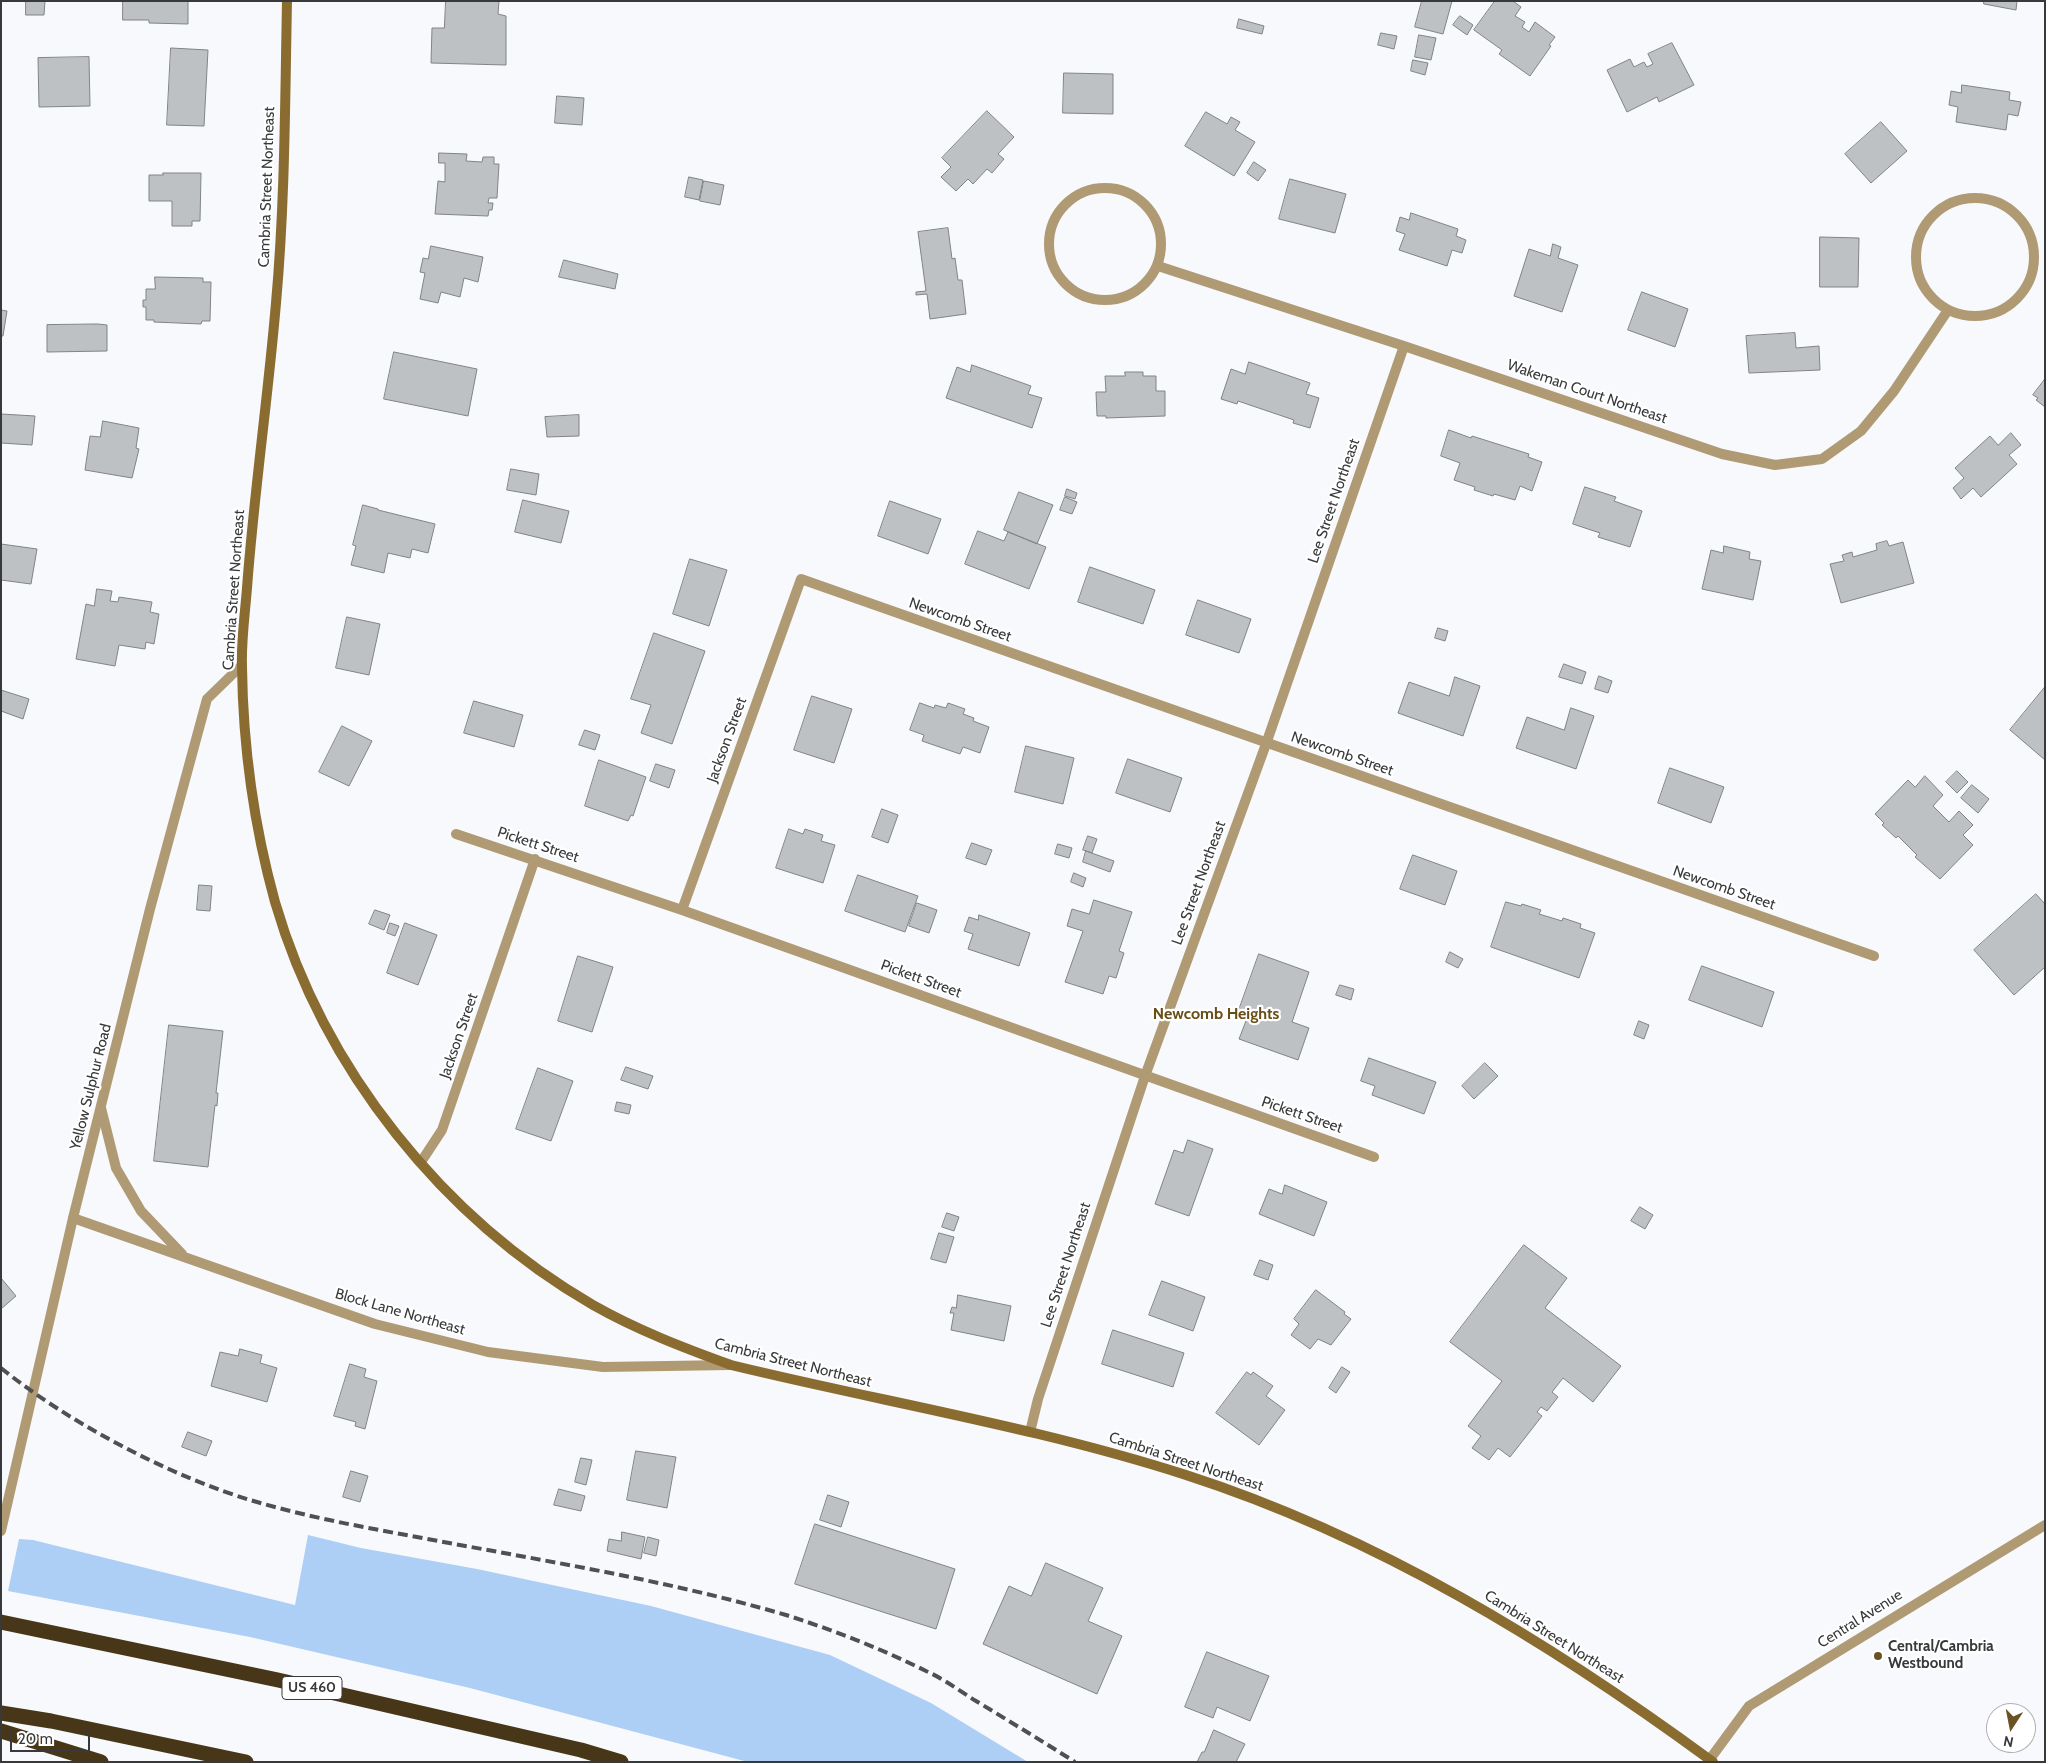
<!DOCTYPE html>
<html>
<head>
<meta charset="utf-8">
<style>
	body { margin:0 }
	#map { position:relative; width:2046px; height:1763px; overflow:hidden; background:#f7f9fc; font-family:Cabin,sans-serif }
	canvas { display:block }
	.frame { position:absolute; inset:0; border:2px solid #38393a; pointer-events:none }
	.north { position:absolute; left:1986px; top:1703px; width:50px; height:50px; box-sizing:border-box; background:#fff; border:1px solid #afb0b0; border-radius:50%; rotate:191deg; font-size:14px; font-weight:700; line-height:20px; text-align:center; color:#38393a }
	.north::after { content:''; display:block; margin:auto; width:18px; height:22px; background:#6b5223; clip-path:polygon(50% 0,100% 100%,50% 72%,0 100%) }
	.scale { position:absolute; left:10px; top:1730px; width:80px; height:22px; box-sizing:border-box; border:2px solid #38393a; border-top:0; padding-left:6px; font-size:15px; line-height:18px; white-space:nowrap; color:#38393a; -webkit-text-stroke:4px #fff; paint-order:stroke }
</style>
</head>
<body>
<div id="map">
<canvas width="2046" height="1763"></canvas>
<div class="frame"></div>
<div class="north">N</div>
<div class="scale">20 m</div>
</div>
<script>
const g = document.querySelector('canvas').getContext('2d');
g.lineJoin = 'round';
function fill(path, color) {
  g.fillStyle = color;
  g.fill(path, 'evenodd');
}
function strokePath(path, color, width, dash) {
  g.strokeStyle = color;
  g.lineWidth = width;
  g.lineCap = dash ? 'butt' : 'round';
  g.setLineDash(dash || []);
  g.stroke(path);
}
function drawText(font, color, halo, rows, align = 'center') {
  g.font = font + ' Cabin,sans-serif';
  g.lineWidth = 4.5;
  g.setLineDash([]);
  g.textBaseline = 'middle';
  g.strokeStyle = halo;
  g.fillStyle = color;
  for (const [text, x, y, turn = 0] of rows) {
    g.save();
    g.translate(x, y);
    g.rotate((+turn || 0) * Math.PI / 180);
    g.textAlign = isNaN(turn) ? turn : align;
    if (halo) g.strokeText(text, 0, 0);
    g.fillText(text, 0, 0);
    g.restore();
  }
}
const green = new Path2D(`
	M 308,1535 L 361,1548 L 477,1569 L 651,1606 L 830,1655 L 931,1703 L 1028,1762 L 748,1762 L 470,1688 L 250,1637 L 8,1591 L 19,1539 L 33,1540 L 295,1605 Z`);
const building = new Path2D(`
	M 26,1 L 45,1 L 44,15 L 26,15 Z
	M 123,1 L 188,1 L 188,24 L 149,23 L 149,20 L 123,20 Z
	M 446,1 L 499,1 L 498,14 L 506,16 L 506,65 L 431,63 L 432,28 L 444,28 Z
	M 1422,1 L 1452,1 L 1443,34 L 1415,27 Z
	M 1495,1 L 1513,1 L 1521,7 L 1515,16 L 1525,22 L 1522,27 L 1529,32 L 1535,22 L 1555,37 L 1549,45 L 1551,46 L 1530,76 L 1499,54 L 1502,50 L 1474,30 Z
	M 1984,1 L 2017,1 L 2016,10 L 1984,4 Z
	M 1460,16 L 1473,25 L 1467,35 L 1453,25 Z
	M 1239,19 L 1264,26 L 1262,34 L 1237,28 Z
	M 1381,33 L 1397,36 L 1394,49 L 1378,45 Z
	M 1419,35 L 1436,38 L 1431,60 L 1415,57 Z
	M 1672,43 L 1694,85 L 1659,102 L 1657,97 L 1627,112 L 1607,70 L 1630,59 L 1634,67 L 1644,62 L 1647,67 L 1653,64 L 1648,54 Z
	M 171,48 L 208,50 L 204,126 L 167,125 Z
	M 89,57 L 90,106 L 39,107 L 38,58 Z
	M 1413,60 L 1428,63 L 1425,75 L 1411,71 Z
	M 1064,73 L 1113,74 L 1113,114 L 1063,113 Z
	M 1962,85 L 2010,92 L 2009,100 L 2021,102 L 2018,116 L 2008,114 L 2006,130 L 1956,122 L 1958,107 L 1949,105 L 1951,91 L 1961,93 Z
	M 557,96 L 584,98 L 582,125 L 555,123 Z
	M 987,111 L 1014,137 L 998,154 L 1004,159 L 992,173 L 987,169 L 973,184 L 968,179 L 956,191 L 941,177 L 951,167 L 942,158 Z
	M 1206,112 L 1227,124 L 1231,117 L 1240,122 L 1235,130 L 1255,142 L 1234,176 L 1185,146 Z
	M 1881,122 L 1907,151 L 1871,183 L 1845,154 Z
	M 439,153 L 467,154 L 466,161 L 482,162 L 483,157 L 494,157 L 494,164 L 499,164 L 497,198 L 489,198 L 488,203 L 493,203 L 492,210 L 489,210 L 488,216 L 435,214 L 438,181 L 445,182 L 445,163 L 439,163 Z
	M 1254,162 L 1266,170 L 1258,181 L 1247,173 Z
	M 163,173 L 201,173 L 200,221 L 192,221 L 192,226 L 172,226 L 172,201 L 149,201 L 149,175 L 163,175 Z
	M 689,177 L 703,180 L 699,200 L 685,197 Z
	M 1290,179 L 1346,194 L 1335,233 L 1279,219 Z
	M 704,181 L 724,185 L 720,205 L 700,201 Z
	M 1411,213 L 1458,229 L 1456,236 L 1466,240 L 1462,253 L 1452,250 L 1447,266 L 1399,250 L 1405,234 L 1396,231 L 1400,217 L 1409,220 Z
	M 948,228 L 952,259 L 955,258 L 958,280 L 962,280 L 966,314 L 930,319 L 927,294 L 916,295 L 916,292 L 926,291 L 918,232 Z
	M 1820,237 L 1859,238 L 1858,287 L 1820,287 Z
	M 1553,244 L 1561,247 L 1558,258 L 1578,265 L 1562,312 L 1514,296 L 1529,249 L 1550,256 Z
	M 431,246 L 483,257 L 478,282 L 464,278 L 460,297 L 441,292 L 438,303 L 420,299 L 425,273 L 420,272 L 423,258 L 428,259 Z
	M 564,260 L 618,274 L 615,289 L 559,277 Z
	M 155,277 L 203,278 L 203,282 L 211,282 L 210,321 L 202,321 L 201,324 L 154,322 L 154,320 L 146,320 L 146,307 L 143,307 L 143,300 L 146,300 L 146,289 L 155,289 Z
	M 1642,292 L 1688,309 L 1675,347 L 1628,330 Z
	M 1,310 L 7,311 L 3,336 L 1,336 Z
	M 98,324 L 107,325 L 107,351 L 47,352 L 47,325 Z
	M 1795,333 L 1796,348 L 1819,346 L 1820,370 L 1749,373 L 1746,336 Z
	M 394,352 L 477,369 L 468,416 L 384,399 Z
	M 1249,362 L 1310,383 L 1306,394 L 1319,398 L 1310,428 L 1293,423 L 1294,420 L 1238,401 L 1237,404 L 1221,399 L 1231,369 L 1245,374 Z
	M 972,365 L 1031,386 L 1028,394 L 1042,398 L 1032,428 L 946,398 L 957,367 L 970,372 Z
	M 1125,372 L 1143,372 L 1143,376 L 1156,376 L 1156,391 L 1165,391 L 1165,416 L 1106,418 L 1106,416 L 1097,416 L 1096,392 L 1106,392 L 1105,376 L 1125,376 Z
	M 2045,379 L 2045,407 L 2036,400 L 2038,398 L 2033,395 Z
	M 1,414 L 35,416 L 32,445 L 1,443 Z
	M 579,415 L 579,436 L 547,437 L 545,417 Z
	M 103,421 L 139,428 L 136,448 L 139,449 L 132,478 L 85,470 L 90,436 L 100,437 Z
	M 1449,430 L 1471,438 L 1472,436 L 1529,454 L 1528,457 L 1542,462 L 1532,491 L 1520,486 L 1515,500 L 1494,494 L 1493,496 L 1474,490 L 1475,487 L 1454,480 L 1460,463 L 1441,456 Z
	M 2011,433 L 2021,445 L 2009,455 L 2017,464 L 1981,497 L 1973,488 L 1961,499 L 1953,488 L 1964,478 L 1955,468 L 1990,436 L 1998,445 Z
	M 511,469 L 539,474 L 536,495 L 507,490 Z
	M 1585,487 L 1616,497 L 1614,501 L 1642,511 L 1630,547 L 1598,537 L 1600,533 L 1573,524 Z
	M 1067,489 L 1077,493 L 1075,499 L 1065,496 Z
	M 1019,492 L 1053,505 L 1037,544 L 1004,530 Z
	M 1065,497 L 1077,502 L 1072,514 L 1060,510 Z
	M 523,500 L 569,511 L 561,543 L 515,532 Z
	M 890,501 L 941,519 L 928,554 L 878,536 Z
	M 363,505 L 378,509 L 378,510 L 435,524 L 428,553 L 412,549 L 410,558 L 388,553 L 384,573 L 351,565 L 356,546 L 353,545 Z
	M 978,531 L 1004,541 L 1008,532 L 1046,547 L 1029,589 L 965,564 Z
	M 1887,541 L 1889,546 L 1903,542 L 1914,583 L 1841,603 L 1830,564 L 1844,561 L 1842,555 L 1852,552 L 1853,557 L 1877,550 L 1876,544 Z
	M 1,544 L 37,549 L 31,584 L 1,580 Z
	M 1724,546 L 1750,552 L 1749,559 L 1761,561 L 1753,600 L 1702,589 L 1711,550 L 1723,553 Z
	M 690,559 L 727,570 L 709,626 L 673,614 Z
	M 1090,567 L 1155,590 L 1143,624 L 1078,602 Z
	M 97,589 L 112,591 L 110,601 L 118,602 L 119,597 L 152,602 L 150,612 L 159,614 L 154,644 L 146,642 L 145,649 L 119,645 L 115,666 L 76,659 L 86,604 L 94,606 Z
	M 1198,600 L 1251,619 L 1239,653 L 1186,635 Z
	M 347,617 L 380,624 L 369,675 L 336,668 Z
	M 1438,628 L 1448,631 L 1445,641 L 1435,638 Z
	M 654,633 L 705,651 L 672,744 L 641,733 L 651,705 L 631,699 Z
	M 1564,664 L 1586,672 L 1582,684 L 1559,677 Z
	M 1599,676 L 1612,681 L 1608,693 L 1595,689 Z
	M 1455,677 L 1480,686 L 1463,736 L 1398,713 L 1409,682 L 1449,696 Z
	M 2045,687 L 2045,760 L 2010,730 Z
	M 1,690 L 29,699 L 23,719 L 1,711 Z
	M 812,696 L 852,709 L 834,763 L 794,750 Z
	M 474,701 L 523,715 L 514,747 L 464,733 Z
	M 920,703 L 934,708 L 935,705 L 946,708 L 948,703 L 965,709 L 963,714 L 974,718 L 973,721 L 989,727 L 980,753 L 963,747 L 960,754 L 922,741 L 924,735 L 910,730 Z
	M 1571,708 L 1594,716 L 1576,769 L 1516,748 L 1527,717 L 1564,730 Z
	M 342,726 L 372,741 L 349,786 L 319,772 Z
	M 585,730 L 600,735 L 595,750 L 579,745 Z
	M 1026,746 L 1074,758 L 1063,804 L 1015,792 Z
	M 1128,759 L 1182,778 L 1170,812 L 1116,793 Z
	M 599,760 L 646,777 L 633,816 L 631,815 L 628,821 L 585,806 Z
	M 656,764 L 675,770 L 669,788 L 650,781 Z
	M 1670,768 L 1724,787 L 1711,823 L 1658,803 Z
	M 1957,771 L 1968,782 L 1957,793 L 1946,782 Z
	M 1925,776 L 1943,795 L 1933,806 L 1949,822 L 1959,811 L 1973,825 L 1963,835 L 1973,845 L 1940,879 L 1915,857 L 1917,855 L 1898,836 L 1896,838 L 1882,825 L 1884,823 L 1875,814 L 1908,780 L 1915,787 Z
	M 1972,785 L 1989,799 L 1978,813 L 1961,798 Z
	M 882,809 L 898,815 L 888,843 L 872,837 Z
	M 789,829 L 803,834 L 805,829 L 823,835 L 821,841 L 835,845 L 823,883 L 776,868 Z
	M 1088,836 L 1097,839 L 1092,853 L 1083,850 Z
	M 972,843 L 992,850 L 986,865 L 966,858 Z
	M 1058,844 L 1072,848 L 1069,858 L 1055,854 Z
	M 1086,851 L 1114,861 L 1110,872 L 1083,862 Z
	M 1413,855 L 1457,871 L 1445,905 L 1400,889 Z
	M 1074,873 L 1086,878 L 1083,887 L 1071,882 Z
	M 858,875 L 918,896 L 905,932 L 845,911 Z
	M 199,885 L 212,886 L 210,911 L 197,910 Z
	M 2036,894 L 2045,904 L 2045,967 L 2014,995 L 1974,950 Z
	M 1094,900 L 1132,912 L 1119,951 L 1124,953 L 1116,978 L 1109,976 L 1103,994 L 1065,982 L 1083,931 L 1067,926 L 1072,909 L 1089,914 Z
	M 1506,902 L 1521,906 L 1522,904 L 1541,910 L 1539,914 L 1562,921 L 1563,918 L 1581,924 L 1580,928 L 1595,933 L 1579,978 L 1491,947 Z
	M 917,903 L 937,910 L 929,933 L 909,926 Z
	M 375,910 L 390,915 L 384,930 L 369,924 Z
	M 979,915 L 1030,933 L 1019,966 L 968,949 L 973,934 L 964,931 L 969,917 L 978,920 Z
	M 390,923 L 399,926 L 395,936 L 387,933 Z
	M 405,923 L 437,935 L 418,985 L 387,973 Z
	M 1450,952 L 1463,959 L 1458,968 L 1446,962 Z
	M 1259,954 L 1309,972 L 1292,1022 L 1309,1028 L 1298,1060 L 1239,1039 L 1249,1013 L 1239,1010 Z
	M 578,956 L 613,967 L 592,1032 L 558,1021 Z
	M 1702,966 L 1774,992 L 1762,1027 L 1689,1000 Z
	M 1340,985 L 1354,989 L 1351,1000 L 1336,995 Z
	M 1639,1021 L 1649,1025 L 1644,1039 L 1634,1035 Z
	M 169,1025 L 223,1031 L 216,1093 L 218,1093 L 217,1106 L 215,1105 L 208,1167 L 154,1161 Z
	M 1369,1058 L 1436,1082 L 1424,1114 L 1372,1095 L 1375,1086 L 1361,1081 Z
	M 1485,1063 L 1498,1076 L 1474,1099 L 1462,1086 Z
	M 626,1067 L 653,1076 L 648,1089 L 621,1080 Z
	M 538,1068 L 573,1081 L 551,1141 L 516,1129 Z
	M 617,1102 L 631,1105 L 629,1114 L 615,1111 Z
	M 1188,1140 L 1213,1149 L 1189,1216 L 1155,1204 L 1174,1150 L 1183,1153 Z
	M 1285,1185 L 1327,1202 L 1314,1236 L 1259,1214 L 1269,1189 L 1282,1194 Z
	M 1640,1207 L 1653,1215 L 1645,1229 L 1631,1221 Z
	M 947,1213 L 959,1217 L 954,1231 L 942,1227 Z
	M 939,1233 L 954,1237 L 946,1263 L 931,1259 Z
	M 1524,1245 L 1567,1278 L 1545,1308 L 1621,1366 L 1593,1402 L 1563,1378 L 1552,1392 L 1558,1397 L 1547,1411 L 1541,1407 L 1537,1412 L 1542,1416 L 1510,1457 L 1498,1448 L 1489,1460 L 1472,1448 L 1481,1436 L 1468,1426 L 1502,1381 L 1450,1342 Z
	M 1260,1260 L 1273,1265 L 1268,1280 L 1254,1275 Z
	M 1,1278 L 16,1296 L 1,1309 Z
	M 1162,1281 L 1205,1297 L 1193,1331 L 1149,1315 Z
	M 1316,1290 L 1345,1312 L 1344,1314 L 1351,1319 L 1331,1345 L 1318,1339 L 1310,1349 L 1291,1335 L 1299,1324 L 1294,1319 Z
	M 958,1295 L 1011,1306 L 1004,1341 L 951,1330 L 954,1313 L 950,1313 L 952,1307 L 956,1308 Z
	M 1113,1330 L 1184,1353 L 1173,1387 L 1102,1364 Z
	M 240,1349 L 262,1355 L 260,1363 L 277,1368 L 267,1402 L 211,1386 L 220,1352 L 238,1356 Z
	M 350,1364 L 366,1369 L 364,1377 L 377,1381 L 365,1429 L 355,1426 L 356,1422 L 334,1416 Z
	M 1342,1367 L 1350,1372 L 1336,1393 L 1329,1388 Z
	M 1247,1372 L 1251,1375 L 1253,1372 L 1273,1386 L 1266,1396 L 1285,1410 L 1259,1445 L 1216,1413 Z
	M 188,1432 L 212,1441 L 206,1456 L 182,1447 Z
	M 636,1451 L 676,1457 L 667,1508 L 627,1500 Z
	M 581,1458 L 592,1460 L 586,1485 L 575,1482 Z
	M 351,1471 L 368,1476 L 360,1502 L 343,1497 Z
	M 559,1489 L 585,1496 L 581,1511 L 554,1505 Z
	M 828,1495 L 849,1502 L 841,1527 L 820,1520 Z
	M 815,1524 L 955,1569 L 936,1629 L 795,1584 Z
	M 622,1532 L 645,1537 L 641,1559 L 607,1551 L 609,1539 L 621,1541 Z
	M 648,1537 L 659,1540 L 656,1556 L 644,1553 Z
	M 1046,1563 L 1103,1588 L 1088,1621 L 1122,1636 L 1097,1694 L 983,1644 L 1009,1586 L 1031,1596 Z
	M 1207,1652 L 1269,1676 L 1250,1721 L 1217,1707 L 1213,1718 L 1185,1707 Z
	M 1214,1730 L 1245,1744 L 1236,1762 L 1197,1762 L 1202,1752 L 1204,1752 Z`);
const minor = new Path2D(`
	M1049 244a56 56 0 1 1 112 0a56 56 0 1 1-112 0Z
	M1916 257a59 59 0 1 1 118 0a59 59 0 1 1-118 0Z
	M 1158,266 L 1404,346 L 1722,454 L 1775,465 L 1822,459 L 1861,431 L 1894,391 L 1948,310
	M 456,834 L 682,910 L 1374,1157
	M 682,910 L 801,579 L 1874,956
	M 101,1108 L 116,1168 L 141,1211 L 182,1254
	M 421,1162 L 442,1130 L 535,859
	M 73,1218 L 375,1324 L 488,1352 L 603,1367 L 730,1365
	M 1030,1432 L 1038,1399 L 1145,1076 L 1266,744 L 1404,346
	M 1710,1759 L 1749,1706 L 2045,1525`);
const tertiary = new Path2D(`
	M 1,1531 L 73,1218 L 150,909 L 207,699 L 242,665`);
const secondary = new Path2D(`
	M 287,1 C 285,102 285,203 276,303 C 268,398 254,493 247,588 C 245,614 241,641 242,667 C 243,747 254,826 275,902 C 324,1070 443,1218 593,1305 C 637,1330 684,1348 731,1365 C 883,1402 1037,1427 1186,1475 C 1378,1537 1551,1643 1713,1762`);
const motorway = new Path2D(`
	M 1,1622 L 278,1680 L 581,1750 L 621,1762
	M 1,1713 L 51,1721 L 246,1762
	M 1,1731 L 101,1762`);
const rail = new Path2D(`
	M 1,1368 C 69,1423 173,1478 257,1502 C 315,1519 374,1529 433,1540 C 551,1562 670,1581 786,1615 C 833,1630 882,1649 926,1671 C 944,1679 960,1691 976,1701 C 1009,1721 1042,1741 1075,1762`);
const markers = [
	[1878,1656,5,"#6b5223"]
];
const shields = [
	[312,1688,60]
];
const shieldNames = [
	["US 460",312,1688]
];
const streetNames = [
	["Cambria Street Northeast",267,187,-88],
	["Wakeman Court Northeast",1587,392,19],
	["Lee Street Northeast",1334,501,-71],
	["Cambria Street Northeast",234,590,-86],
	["Newcomb Street",960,620,19],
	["Jackson Street",727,740,-70],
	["Newcomb Street",1342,754,19],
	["Pickett Street",538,845,18],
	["Lee Street Northeast",1199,883,-70],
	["Newcomb Street",1724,888,19],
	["Pickett Street",921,979,20],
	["Jackson Street",459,1036,-71],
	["Yellow Sulphur Road",91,1087,-76],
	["Pickett Street",1302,1115,19],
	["Lee Street Northeast",1066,1265,-72],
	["Block Lane Northeast",400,1312,16],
	["Cambria Street Northeast",793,1363,14],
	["Cambria Street Northeast",1186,1462,18],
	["Central Avenue",1860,1619,-32],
	["Cambria Street Northeast",1554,1637,32]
];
const poiNames = [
	["Central/Cambria",1888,1647],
	["Westbound",1888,1664]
];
const neighbourhoodNames = [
	["Newcomb Heights",1216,1014]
];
fill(green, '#adcff5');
fill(building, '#bec1c3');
strokePath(building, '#818385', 1);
strokePath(minor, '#af9a74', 10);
strokePath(tertiary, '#af9a74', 10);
strokePath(secondary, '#8b6c30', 10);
strokePath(motorway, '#473718', 15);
strokePath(rail, '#4f5051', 4, [10, 5]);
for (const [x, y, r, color] of markers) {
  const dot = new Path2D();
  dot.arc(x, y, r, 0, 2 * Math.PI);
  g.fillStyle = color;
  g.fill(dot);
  strokePath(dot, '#fff', 2);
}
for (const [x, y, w] of shields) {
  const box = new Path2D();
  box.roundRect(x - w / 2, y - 11.5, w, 23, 4);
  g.fillStyle = '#fff';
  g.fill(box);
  strokePath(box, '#38393a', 1);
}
drawText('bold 14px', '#38393a', null, shieldNames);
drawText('15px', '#38393a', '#fff', streetNames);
drawText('bold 15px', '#38393a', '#fff', poiNames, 'left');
drawText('bold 16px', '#684d14', '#fff', neighbourhoodNames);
</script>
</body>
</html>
